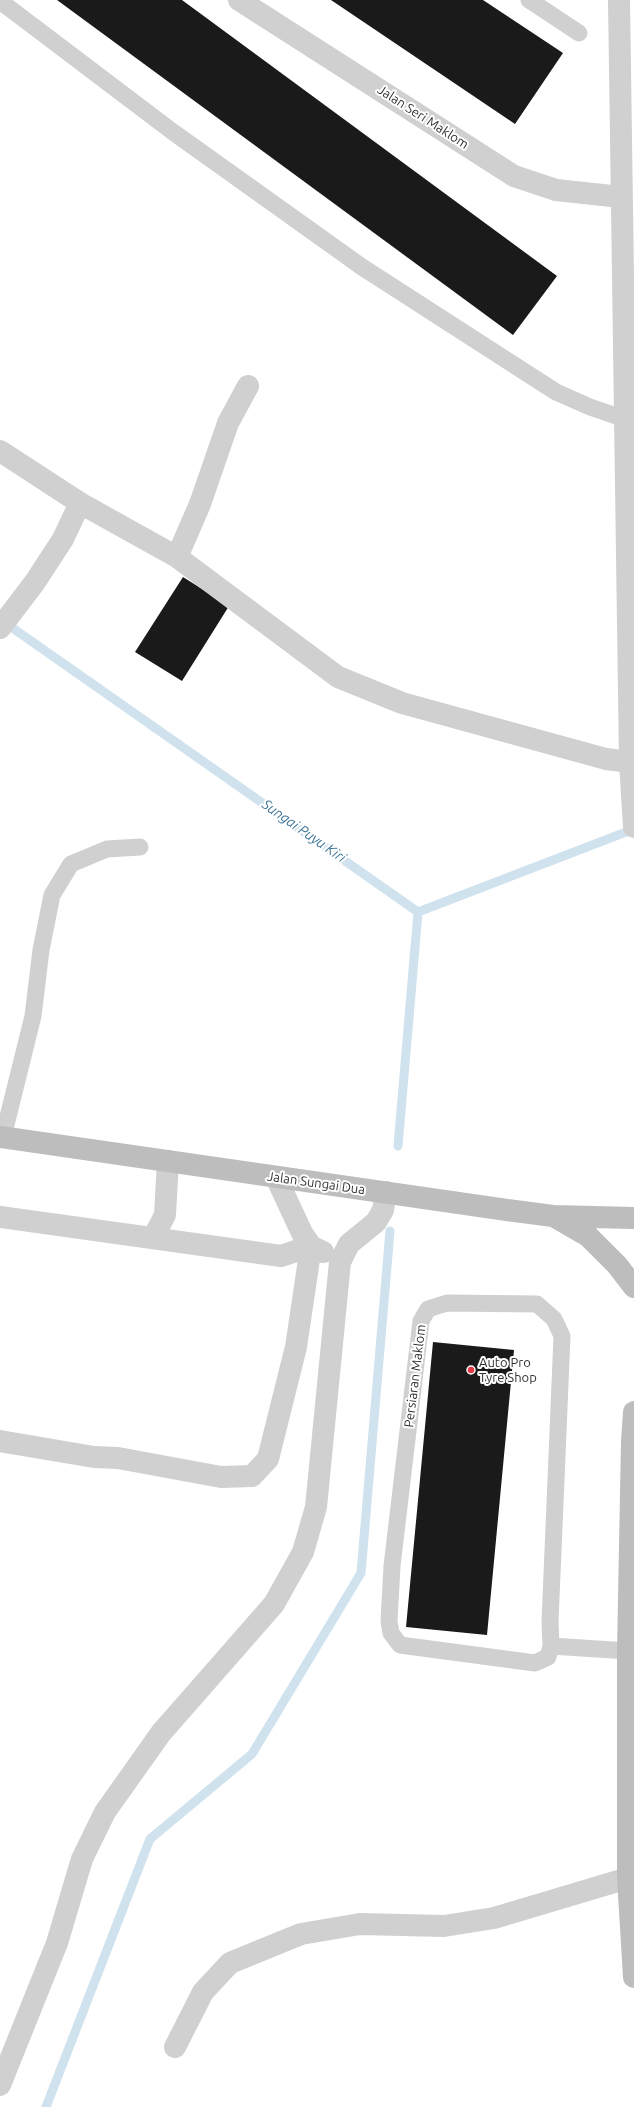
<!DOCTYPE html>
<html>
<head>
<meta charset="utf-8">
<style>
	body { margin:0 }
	canvas { display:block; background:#fff }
</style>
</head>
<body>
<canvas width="634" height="2107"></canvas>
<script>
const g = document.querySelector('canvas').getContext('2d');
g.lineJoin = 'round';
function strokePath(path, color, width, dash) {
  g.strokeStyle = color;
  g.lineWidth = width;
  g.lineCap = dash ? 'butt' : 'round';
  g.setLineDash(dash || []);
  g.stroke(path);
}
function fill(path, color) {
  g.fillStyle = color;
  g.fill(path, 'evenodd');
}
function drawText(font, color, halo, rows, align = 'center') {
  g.font = font + ' Ubuntu,sans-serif';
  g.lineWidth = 4;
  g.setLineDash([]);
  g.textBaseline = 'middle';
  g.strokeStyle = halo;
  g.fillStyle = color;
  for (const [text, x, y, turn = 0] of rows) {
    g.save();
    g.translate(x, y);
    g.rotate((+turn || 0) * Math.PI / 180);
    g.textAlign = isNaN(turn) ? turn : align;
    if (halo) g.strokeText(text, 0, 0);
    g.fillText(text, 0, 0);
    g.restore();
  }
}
const stream = new Path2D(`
	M 4,622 L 418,912 L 634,829
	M 398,1146 L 418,912
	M 46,2107 L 150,1839 L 252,1754 L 361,1573 L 390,1231`);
const building = new Path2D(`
	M 57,0 L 182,0 L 557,276 L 513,335 Z
	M 331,0 L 483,0 L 563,53 L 515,124 Z
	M 183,577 L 229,606 L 182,681 L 135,652 Z
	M 433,1342 L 514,1350 L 487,1635 L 406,1627 Z`);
const service = new Path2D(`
	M 529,0 L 579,33
	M 0,1 L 173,132 L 362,267 L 556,392 L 590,407 L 625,419
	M 3,1137 L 33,1016 L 41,950 L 52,895 L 71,864 L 107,849 L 140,847
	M 447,1303 L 537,1304 L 554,1319 L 562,1336 L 550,1622 L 551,1646 L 548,1657 L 535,1663 L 400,1645 L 391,1633 L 389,1621 L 392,1566 L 421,1321 L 428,1309 Z
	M 551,1646 L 628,1651`);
const minor = new Path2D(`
	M 239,0 L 514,176 L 556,190 L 621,197
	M 619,0 L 630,762 L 634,827
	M 0,451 L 80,503 L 177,557 L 338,677 L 402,703 L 606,759 L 630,762
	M 177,557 L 200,504 L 228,423 L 248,386
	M 0,628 L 35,582 L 63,539 L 80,503
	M 276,1177 L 302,1233 L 311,1246 L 323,1252
	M 0,1217 L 281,1256 L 311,1246 L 296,1347 L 268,1459 L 252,1476 L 221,1477 L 118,1458 L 94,1457 L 0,1441
	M 153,1238 L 165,1215 L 168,1161
	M 175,2047 L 203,1992 L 230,1963 L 301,1934 L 360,1924 L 444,1926 L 494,1918 L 628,1878
	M 0,2085 L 57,1943 L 82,1859 L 105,1812 L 161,1733 L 274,1604 L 303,1552 L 316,1507 L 340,1262 L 349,1244 L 376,1222 L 383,1210 L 386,1192`);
const secondary = new Path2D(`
	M 0,1137 L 507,1210 L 553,1216 L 634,1218
	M 555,1217 L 588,1236 L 617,1265 L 634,1287
	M 634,1412 L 632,1441 L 628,1651 L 628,1878 L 634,1977`);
const markers = [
	[471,1370,4,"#e63946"]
];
const streetNames = [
	["Jalan Seri Maklom",423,117,33],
	["Jalan Sungai Dua",316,1183,8],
	["Persiaran Maklom",415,1376,-83]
];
const poiNames = [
	["Auto Pro",479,1363],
	["Tyre Shop",479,1378]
];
const waterNames = [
	["Sungai Puyu Kiri",304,831,35]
];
strokePath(stream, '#cfe2ee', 9);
fill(building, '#1a1a1a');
strokePath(service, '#d0d0d0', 17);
strokePath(minor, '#d0d0d0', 22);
strokePath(secondary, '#bdbdbd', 22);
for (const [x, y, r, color] of markers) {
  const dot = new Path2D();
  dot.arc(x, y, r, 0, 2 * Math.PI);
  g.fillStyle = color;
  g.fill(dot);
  strokePath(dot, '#fff', 1.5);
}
drawText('13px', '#333', '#fff', streetNames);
drawText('13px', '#333', '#fff', poiNames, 'left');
drawText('italic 14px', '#3f7597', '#fff', waterNames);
</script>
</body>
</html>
